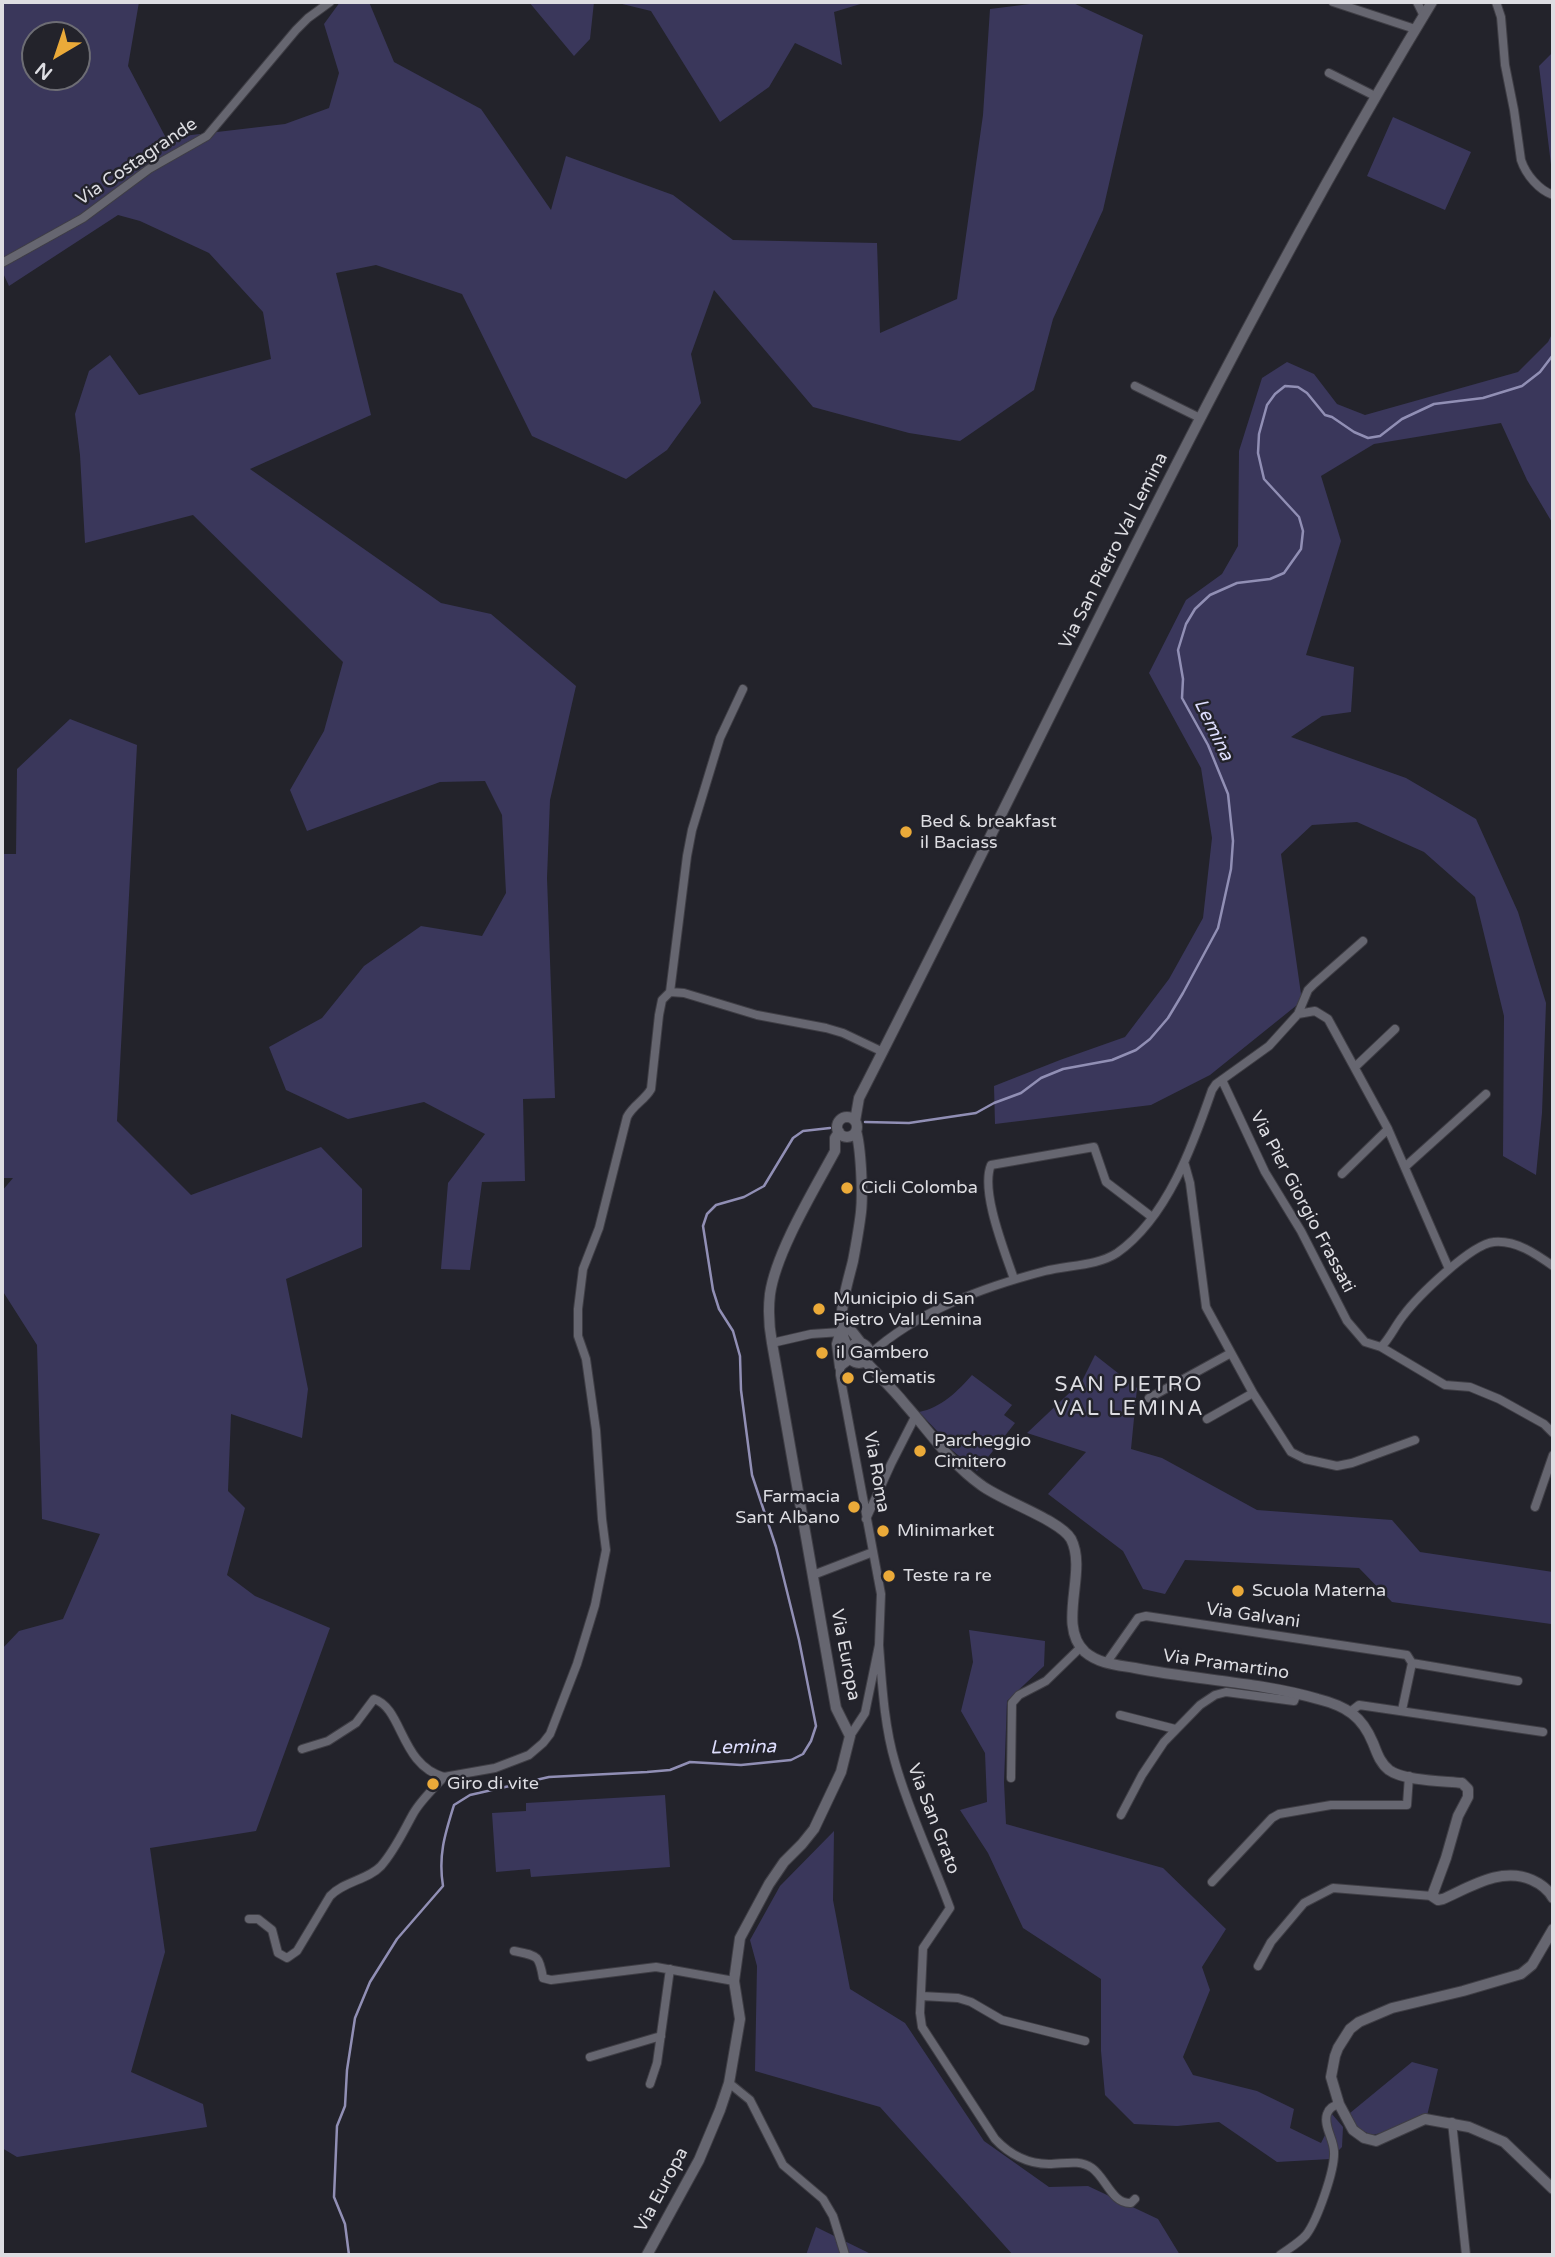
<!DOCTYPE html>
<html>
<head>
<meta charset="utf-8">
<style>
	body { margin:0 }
	#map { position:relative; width:1555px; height:2257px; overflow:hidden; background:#23232b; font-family:"Varela Round",sans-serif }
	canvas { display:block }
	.frame { position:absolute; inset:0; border:4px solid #dddde2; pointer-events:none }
	.north { position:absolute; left:21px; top:21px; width:70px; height:70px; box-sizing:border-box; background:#23232b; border:2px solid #6d6d74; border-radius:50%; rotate:219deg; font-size:19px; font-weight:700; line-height:28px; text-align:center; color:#dddde2 }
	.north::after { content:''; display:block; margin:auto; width:24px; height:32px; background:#ebaa39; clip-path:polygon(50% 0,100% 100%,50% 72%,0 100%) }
</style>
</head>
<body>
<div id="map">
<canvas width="1555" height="2257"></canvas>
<div class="frame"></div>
<div class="north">N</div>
</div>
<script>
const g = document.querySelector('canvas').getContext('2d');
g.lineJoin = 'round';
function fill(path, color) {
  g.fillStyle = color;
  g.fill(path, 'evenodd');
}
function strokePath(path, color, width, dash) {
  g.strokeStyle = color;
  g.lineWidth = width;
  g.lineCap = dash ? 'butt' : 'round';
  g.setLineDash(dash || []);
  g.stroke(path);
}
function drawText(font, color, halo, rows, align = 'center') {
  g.font = font + ' "Varela Round",sans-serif';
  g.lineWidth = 5;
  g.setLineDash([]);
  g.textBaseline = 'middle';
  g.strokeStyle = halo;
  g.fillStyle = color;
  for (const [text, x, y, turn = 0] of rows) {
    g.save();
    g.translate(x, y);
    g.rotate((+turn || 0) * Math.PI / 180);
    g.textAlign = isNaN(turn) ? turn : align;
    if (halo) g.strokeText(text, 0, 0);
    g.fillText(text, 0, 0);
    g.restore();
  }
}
const green = new Path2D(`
	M 2,2 L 139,2 L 128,66 L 166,138 L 285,124 L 329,108 L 339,73 L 324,24 L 340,2 L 369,2 L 394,62 L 481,109 L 551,210 L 566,156 L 673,195 L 733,240 L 877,243 L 880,333 L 957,299 L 983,115 L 990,9 L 1046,2 L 1071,2 L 1143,35 L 1103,210 L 1053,319 L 1034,390 L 960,441 L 909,433 L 813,407 L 714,290 L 691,354 L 701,403 L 667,450 L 626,479 L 532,436 L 462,294 L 376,265 L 336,273 L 371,415 L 250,469 L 441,603 L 491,614 L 576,686 L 550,800 L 547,878 L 555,1098 L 523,1099 L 525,1181 L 482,1182 L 470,1270 L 441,1269 L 448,1183 L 485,1134 L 424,1102 L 348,1119 L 286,1090 L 269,1047 L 322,1018 L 364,966 L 421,926 L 482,936 L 506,893 L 502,815 L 485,781 L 440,782 L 307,831 L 290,790 L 324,731 L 343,662 L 193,515 L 85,543 L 80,455 L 75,414 L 89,371 L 110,355 L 139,395 L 271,359 L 263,312 L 209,253 L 140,221 L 118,215 L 9,286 L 2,271 ZM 35,35 L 77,35 L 77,77 L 35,77 Z
	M 529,2 L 594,2 L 590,39 L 574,56 Z
	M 614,2 L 867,2 L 834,12 L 842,65 L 795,43 L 769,87 L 720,122 L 651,11 Z
	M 1553,52 L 1553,181 L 1539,66 Z
	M 1393,117 L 1471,152 L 1445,210 L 1367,176 Z
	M 1553,332 L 1553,524 L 1527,480 L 1501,423 L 1374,444 L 1321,476 L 1341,541 L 1306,655 L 1354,667 L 1351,712 L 1322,716 L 1291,737 L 1406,778 L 1476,819 L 1518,912 L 1546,1003 L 1542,1113 L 1536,1175 L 1503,1156 L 1504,1016 L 1475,897 L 1424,852 L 1357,822 L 1312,825 L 1281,854 L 1302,1001 L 1210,1075 L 1151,1105 L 995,1124 L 994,1086 L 1060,1060 L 1125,1037 L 1169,979 L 1203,918 L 1212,838 L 1201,768 L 1149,673 L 1186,600 L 1222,574 L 1238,546 L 1239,451 L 1262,378 L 1287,362 L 1314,374 L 1337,404 L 1365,415 L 1518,372 L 1548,342 Z
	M 70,719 L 137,745 L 117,1121 L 191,1195 L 321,1147 L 362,1189 L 362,1247 L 286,1279 L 308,1389 L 302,1438 L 231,1414 L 228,1491 L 245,1508 L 227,1575 L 255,1596 L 330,1628 L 256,1831 L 150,1848 L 165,1952 L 131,2072 L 203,2104 L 207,2127 L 17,2157 L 2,2148 L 2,1649 L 19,1631 L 63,1619 L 100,1534 L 42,1519 L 37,1345 L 2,1290 L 2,1191 L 13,1178 L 2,1178 L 2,854 L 16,854 L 17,769 Z
	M 1095,1355 L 1137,1388 L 1131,1449 L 1162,1458 L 1257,1510 L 1392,1520 L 1420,1552 L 1553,1572 L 1553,1635 L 1551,1624 L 1392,1602 L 1359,1568 L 1185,1560 L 1165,1594 L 1143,1589 L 1123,1551 L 1048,1494 L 1086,1452 L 1027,1433 L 1082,1381 Z
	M 972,1375 L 1012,1405 L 1004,1415 L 1015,1423 L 977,1471 L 935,1436 L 938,1432 L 919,1412 C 941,1408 958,1391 972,1375 Z
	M 969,1630 L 1045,1641 L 1044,1666 L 1007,1701 L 1004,1782 L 1006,1824 L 1163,1868 L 1226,1929 L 1202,1967 L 1210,1990 L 1183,2057 L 1193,2075 L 1257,2091 L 1294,2109 L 1290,2128 L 1321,2143 L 1326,2133 L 1323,2111 L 1326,2107 L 1343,2127 L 1342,2147 L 1330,2159 L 1277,2162 L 1219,2122 L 1177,2126 L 1134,2124 L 1105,2095 L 1101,2051 L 1101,1979 L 1023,1928 L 988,1853 L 960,1810 L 987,1802 L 985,1753 L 961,1711 L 973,1662 Z
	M 665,1795 L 670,1867 L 531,1877 L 530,1869 L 496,1872 L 492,1813 L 526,1811 L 526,1803 Z
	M 834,1831 L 833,1900 L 850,1989 L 905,2023 L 984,2141 L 1049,2187 L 1088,2186 L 1158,2219 L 1180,2255 L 1013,2255 L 880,2107 L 755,2071 L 757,1966 L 750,1940 L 780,1886 Z
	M 1412,2062 L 1438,2069 L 1427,2116 L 1408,2121 L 1386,2132 L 1372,2135 L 1358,2129 L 1350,2113 Z
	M 816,2227 L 873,2255 L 806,2255 Z`);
const stream = new Path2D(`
	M 865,1122 L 909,1123 L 976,1113 L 994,1103 L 1021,1093 L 1041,1078 L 1063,1069 L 1112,1060 L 1136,1050 L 1150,1039 L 1168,1018 L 1183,993 L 1218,928 L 1231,869 L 1233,841 L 1228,794 L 1208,745 L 1182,698 L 1183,679 L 1178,650 L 1186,624 L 1195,609 L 1210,595 L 1237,583 L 1270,579 L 1284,573 L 1301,549 L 1303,531 L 1299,517 L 1264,479 L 1258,453 L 1259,434 L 1267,405 L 1275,394 L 1285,386 L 1298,387 L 1307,393 L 1325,415 L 1332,417 L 1354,432 L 1368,438 L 1380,436 L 1402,419 L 1434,404 L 1483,398 L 1522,386 L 1540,372 L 1553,355
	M 349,2255 L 345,2224 L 334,2197 L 337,2126 L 345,2106 L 347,2070 L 355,2018 L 370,1982 L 397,1939 L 443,1886 C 438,1855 445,1834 454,1805 L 470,1795 L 549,1777 L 647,1772 L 670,1770 L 690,1762 L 741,1765 L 791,1760 L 803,1754 L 811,1741 L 816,1726 L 799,1640 L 776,1547 L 752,1475 L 741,1390 L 740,1356 L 733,1331 L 719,1309 L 713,1290 L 703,1226 L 707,1214 L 716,1205 L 744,1197 L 764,1186 L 793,1138 L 803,1131 L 830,1128`);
const street = new Path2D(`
	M 1333,2 L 1415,29
	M 1417,2 L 1424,16
	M 1496,2 L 1501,17 L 1505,65 L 1514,110 L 1521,160 C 1526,175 1539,190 1553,195
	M 1329,73 L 1375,96
	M 2,263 L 83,218 L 149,169 L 207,136 L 296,30 L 308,18 L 330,2
	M 1135,386 L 1200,418
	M 670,992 L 684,993 L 757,1015 L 826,1028 L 843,1033 L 883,1052
	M 1298,1014 L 1308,990 L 1314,984 L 1363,941
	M 1355,1067 L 1395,1029
	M 1222,1080 L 1265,1172 L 1301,1231 L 1347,1321 L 1365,1342 L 1381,1347 C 1390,1338 1395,1326 1403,1316 C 1417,1297 1471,1244 1494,1242 C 1516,1240 1536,1254 1553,1266
	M 1185,1165 L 1190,1183 L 1206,1307 L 1253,1393 L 1291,1452 L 1305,1459 L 1337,1466 L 1352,1463 L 1415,1440
	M 1406,1166 L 1486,1094
	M 1342,1174 L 1388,1129
	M 1014,1279 C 1005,1252 980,1191 991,1165 L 1094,1147 L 1106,1182 L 1152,1217
	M 772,1343 L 811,1334 L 841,1332
	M 1381,1347 L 1445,1385 L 1470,1387 L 1499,1399 L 1544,1424 L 1553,1433
	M 869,1355 C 917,1311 984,1287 1045,1271 C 1068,1265 1097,1266 1117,1253 C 1167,1218 1193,1145 1212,1090 L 1216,1084 L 1269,1046 L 1298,1014 L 1315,1011 L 1328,1019 L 1388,1129 L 1449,1269
	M 1149,1398 L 1231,1353
	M 1207,1419 L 1253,1393
	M 1535,1507 L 1553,1455
	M 866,1519 L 891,1464 L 915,1417
	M 813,1575 L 873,1552
	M 879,1645 C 882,1683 884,1725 895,1762 C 909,1812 932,1859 950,1908 L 923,1948 L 920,2013 L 922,2027 L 995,2139 C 1009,2154 1028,2164 1049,2164 C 1064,2164 1079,2159 1092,2168 C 1106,2178 1112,2204 1131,2203 L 1135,2199
	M 1107,1662 L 1138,1618 L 1146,1616 L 1407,1655 L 1412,1663
	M 1412,1663 L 1518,1681
	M 1402,1710 L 1412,1663
	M 1350,1712 L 1359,1705 L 1543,1732
	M 1120,1715 L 1175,1729
	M 850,1736 L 865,1713 L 879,1645 L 881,1594 L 840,1375 L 840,1367 L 851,1359
	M 302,1749 L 328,1741 L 356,1723 L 374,1699 C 403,1708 400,1765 444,1777 L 495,1768 L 529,1755 L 543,1743 L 550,1734 L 577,1664 L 595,1605 L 606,1550 L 602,1519 L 596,1430 L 586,1359 L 578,1336 L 578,1309 L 583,1269 L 599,1228 L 627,1117 C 633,1105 645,1100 651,1089 L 659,1015 L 662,1000 L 670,992 L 687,856 L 692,830 L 720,738 L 743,689
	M 1011,1778 L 1012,1703 L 1019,1695 L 1046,1681 L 1081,1647
	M 1121,1815 L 1142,1775 L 1164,1742 L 1200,1705 L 1215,1695 L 1226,1692 L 1294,1701 L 1297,1693
	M 1212,1882 L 1272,1818 L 1279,1814 L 1331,1805 L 1407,1805 L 1409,1776
	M 249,1919 L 258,1919 L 272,1930 L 278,1953 L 287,1958 L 297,1951 L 330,1896 C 344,1881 368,1880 381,1866 C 395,1850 403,1832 413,1814 C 420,1801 434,1788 444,1777
	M 514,1951 C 537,1956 539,1954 543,1978 L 551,1980 L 656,1967 L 734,1981
	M 1258,1966 L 1271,1942 L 1304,1903 L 1333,1888 L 1432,1896
	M 921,1996 L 958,1998 L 971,2002 L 1002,2020 L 1085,2041
	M 590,2057 L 661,2036
	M 729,2083 L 750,2100 L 783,2165 L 823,2199 L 833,2216 L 845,2255
	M 650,2084 L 657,2063 L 670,1969
	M 1452,2122 L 1466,2255
	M 1280,2255 C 1288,2249 1299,2243 1306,2235 C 1317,2221 1335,2170 1334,2152 C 1334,2139 1323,2126 1327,2114 C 1329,2108 1333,2106 1339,2104`);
const secondary = new Path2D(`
	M837 1127a10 10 0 1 1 20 0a10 10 0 1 1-20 0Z
	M 855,1121 L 859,1098 C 1047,731 1218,354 1432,2
	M 843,1320 L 861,1343
	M849 1353a10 10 0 1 1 20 0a10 10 0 1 1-20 0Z
	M 850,1350 C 832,1328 847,1286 853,1261 C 856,1245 859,1229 861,1212 C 863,1194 861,1148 856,1131
	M 865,1361 C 878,1375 893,1389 905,1404 C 930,1432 950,1463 981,1485 C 1002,1501 1060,1520 1071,1539 C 1088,1572 1056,1625 1085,1652 C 1099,1664 1118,1665 1135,1668 C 1196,1680 1259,1682 1318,1699 C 1346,1706 1362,1716 1373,1743 C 1377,1753 1380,1763 1389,1770 C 1404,1781 1443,1781 1462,1783 L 1468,1789 L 1468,1797 L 1458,1816 L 1446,1858 L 1432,1896 L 1438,1900 L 1443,1899 C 1470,1887 1502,1866 1532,1880 C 1541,1884 1548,1889 1553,1898
	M 840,1367 L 837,1344 L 840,1334
	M 1553,1929 L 1532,1965 L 1521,1974 L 1463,1991 L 1392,2008 L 1359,2022 L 1350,2029 L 1338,2048 L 1335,2056 L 1331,2077 L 1339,2104 L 1353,2130 L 1364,2138 L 1376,2141 L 1425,2119 L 1469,2127 L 1504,2142 L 1553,2189
	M 647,2255 L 699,2160 L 720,2110 L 729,2083 L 740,2019 L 734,1981 L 740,1938 L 769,1884 L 784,1862 L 802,1844 L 814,1829 L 841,1772 L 850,1736 L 836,1708 L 772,1343 C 769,1327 768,1311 770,1294 C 776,1252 814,1190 835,1151 L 835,1138 L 839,1132`);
const markers = [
	[906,832,7,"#ebaa39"],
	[847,1188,7,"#ebaa39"],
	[819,1309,7,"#ebaa39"],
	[822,1353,7,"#ebaa39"],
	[848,1378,7,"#ebaa39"],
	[920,1451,7,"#ebaa39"],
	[854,1507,7,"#ebaa39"],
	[883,1531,7,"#ebaa39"],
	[889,1576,7,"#ebaa39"],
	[1238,1591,7,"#ebaa39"],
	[433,1784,7,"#ebaa39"]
];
const streetNames = [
	["Via Costagrande",137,162,-34],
	["Via San Pietro Val Lemina",1114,551,-63],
	["Via Pier Giorgio Frassati",1302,1202,62],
	["Via Roma",876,1472,80],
	["Via Galvani",1253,1616,8],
	["Via Europa",845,1655,79],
	["Via Pramartino",1226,1665,8],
	["Via San Grato",933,1819,69],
	["Via Europa",662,2190,-62]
];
const poiNames = [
	["Bed & breakfast",920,822],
	["il Baciass",920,843],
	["Cicli Colomba",861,1188],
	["Municipio di San",833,1299],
	["Pietro Val Lemina",833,1320],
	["il Gambero",836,1353],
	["Clematis",862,1378],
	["Parcheggio",934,1441],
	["Cimitero",934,1462],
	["Farmacia",840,1497,"right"],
	["Sant Albano",840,1518,"right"],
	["Minimarket",897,1531],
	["Teste ra re",903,1576],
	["Scuola Materna",1252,1591],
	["Giro di vite",447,1784]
];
const waterNames = [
	["Lemina",1213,730,64],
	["Lemina",743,1748,-1]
];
const quarterNames = [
	["SAN PIETRO",1129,1385],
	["VAL LEMINA",1129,1409]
];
fill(green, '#3a375b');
strokePath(stream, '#918fb5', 2.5);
strokePath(street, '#3f3e45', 10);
strokePath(secondary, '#3f3e45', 12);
strokePath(street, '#666670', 8);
strokePath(secondary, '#666670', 10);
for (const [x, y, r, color] of markers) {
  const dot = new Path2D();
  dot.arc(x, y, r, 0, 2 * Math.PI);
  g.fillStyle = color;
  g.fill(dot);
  strokePath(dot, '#23232b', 2.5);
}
drawText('18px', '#dddde2', '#23232b', streetNames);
drawText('18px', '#dddde2', '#23232b', poiNames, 'left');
drawText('italic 19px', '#ddddfd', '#23232b', waterNames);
g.letterSpacing = '2px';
drawText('21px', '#dddde2', '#23232b', quarterNames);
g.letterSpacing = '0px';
</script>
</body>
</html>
